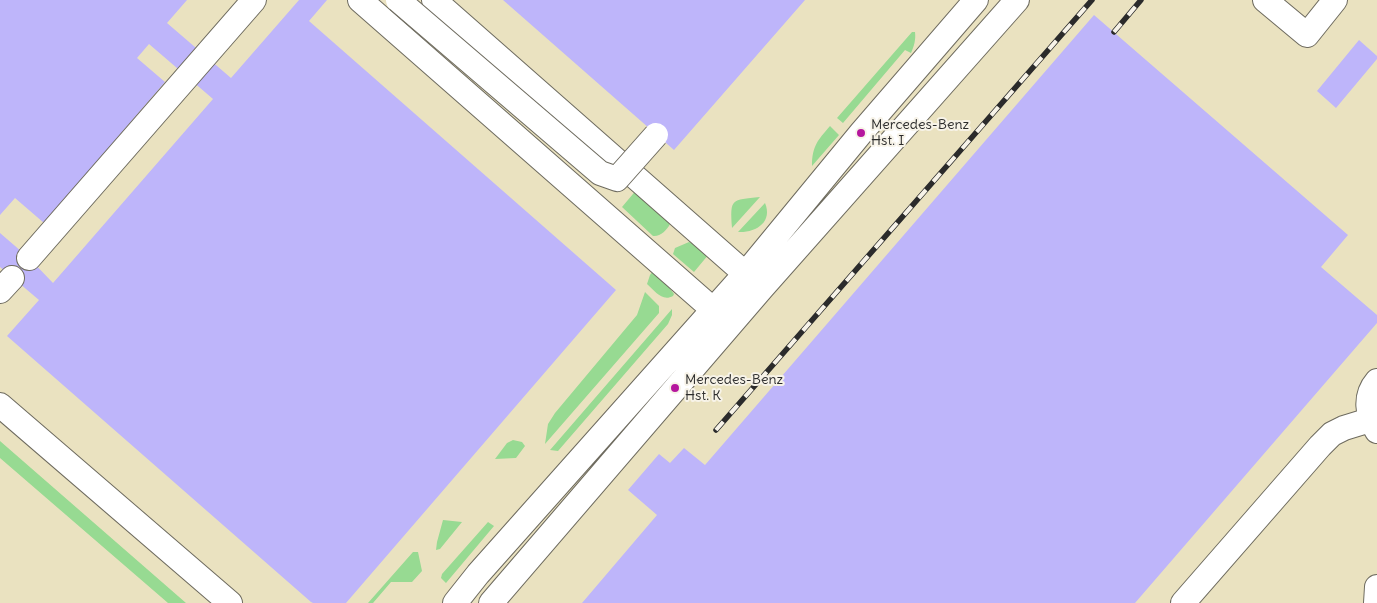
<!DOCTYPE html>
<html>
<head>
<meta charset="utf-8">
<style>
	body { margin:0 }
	canvas { display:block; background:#eae2c0 }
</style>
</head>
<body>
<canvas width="1377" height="603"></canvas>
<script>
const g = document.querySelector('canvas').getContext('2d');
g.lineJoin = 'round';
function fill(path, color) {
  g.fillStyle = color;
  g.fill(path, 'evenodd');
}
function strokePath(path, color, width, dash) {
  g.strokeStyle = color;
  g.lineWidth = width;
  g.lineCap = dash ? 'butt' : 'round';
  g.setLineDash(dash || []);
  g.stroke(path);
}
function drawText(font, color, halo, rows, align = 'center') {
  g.font = font + ' Delius,sans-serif';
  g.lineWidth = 4;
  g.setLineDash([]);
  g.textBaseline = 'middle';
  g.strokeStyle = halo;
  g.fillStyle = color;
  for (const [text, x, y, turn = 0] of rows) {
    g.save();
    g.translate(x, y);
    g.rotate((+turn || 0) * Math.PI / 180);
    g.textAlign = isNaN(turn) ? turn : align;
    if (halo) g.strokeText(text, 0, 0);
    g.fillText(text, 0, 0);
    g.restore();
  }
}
const green = new Path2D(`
	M 912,32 L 915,32 C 916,40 914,46 911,53 L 905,50 L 843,123 L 837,118 Z
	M 830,126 L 839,135 L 812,166 C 812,146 818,140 830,126 Z
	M 638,188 L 669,217 L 670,224 C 667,230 660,237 653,236 L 622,207 Z
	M 760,197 L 732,228 C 730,198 731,200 760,197 Z
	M 765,203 C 773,222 756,233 738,232 Z
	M 689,242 L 696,245 L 709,254 L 694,272 L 673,254 L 675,248 Z
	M 653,271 L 657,271 L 674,294 L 673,296 C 662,302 655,291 647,284 L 650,275 Z
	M 645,292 L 659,306 L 659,313 L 545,444 L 548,424 L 555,413 L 637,315 Z
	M 672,309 L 672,315 L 668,324 L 558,451 L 550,450 Z
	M 513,440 L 522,442 L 525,446 L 516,458 L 495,459 L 507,443 Z
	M 0,441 L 186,603 L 168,603 L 0,458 Z
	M 443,520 L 462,522 L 440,549 L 436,550 L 437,542 Z
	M 488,522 L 494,526 L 446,583 L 441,578 L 442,574 Z
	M 413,552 L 418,552 L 422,571 L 412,582 L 391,582 L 373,603 L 368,603 Z`);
const building = new Path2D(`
	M 0,0 L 187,0 L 167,23 L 231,78 L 299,0 L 327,0 L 309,21 L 616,290 L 346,603 L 313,603 L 311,602 L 7,336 L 39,300 L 0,267 L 0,233 L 29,258 L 53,283 L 213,99 L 149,44 L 137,58 L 165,82 L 44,223 L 15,198 L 0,215 Z
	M 503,0 L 805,0 L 674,150 Z
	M 1094,15 L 1348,235 L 1321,267 L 1377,315 L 1377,323 L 1135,603 L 582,603 L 657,515 L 628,490 L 659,454 L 670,463 L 684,448 L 705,465 Z
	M 1359,40 L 1377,56 L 1377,59 L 1336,108 L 1317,91 Z`);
const minor = new Path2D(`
	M 360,0 L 725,320
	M 434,0 L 757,284
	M 1265,0 L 1307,35 L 1335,0
	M 29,258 L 254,0
	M 0,291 L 12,278
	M 1377,381 C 1364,396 1367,415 1377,431
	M 0,405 L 230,603
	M 455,603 L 478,574 L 745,274 L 861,133 L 976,0
	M 491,603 L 762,288 L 1017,0
	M 1183,603 L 1320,446 L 1332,434 L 1344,428 L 1370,420
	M 1376,603 L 1377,587`);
const rail = new Path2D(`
	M 1114,32 L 1141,0
	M 716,430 L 1092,0`);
const minorBridge = new Path2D(`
	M 398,0 L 600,173 L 617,179 L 656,135`);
const markers = [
	[861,133,5,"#b5179e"],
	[675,388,5,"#b5179e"]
];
const poiNames = [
	["Mercedes-Benz",871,125],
	["Hst. I",871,141],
	["Mercedes-Benz",685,380],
	["Hst. K",685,396]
];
fill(green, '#97da92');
fill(building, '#beb5fa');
strokePath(minor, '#6e6b5f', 26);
strokePath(minor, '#fff', 24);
strokePath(rail, '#2b2b2b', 5.5);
strokePath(rail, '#f7f3e8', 4, [11]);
strokePath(minorBridge, '#6e6b5f', 26, []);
strokePath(minorBridge, '#fff', 24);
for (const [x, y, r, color] of markers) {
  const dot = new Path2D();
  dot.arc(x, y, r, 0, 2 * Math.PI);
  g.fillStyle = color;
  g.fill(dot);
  strokePath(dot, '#f7f3e8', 2);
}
drawText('14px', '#2b2b2b', '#f7f3e8', poiNames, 'left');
</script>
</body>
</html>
